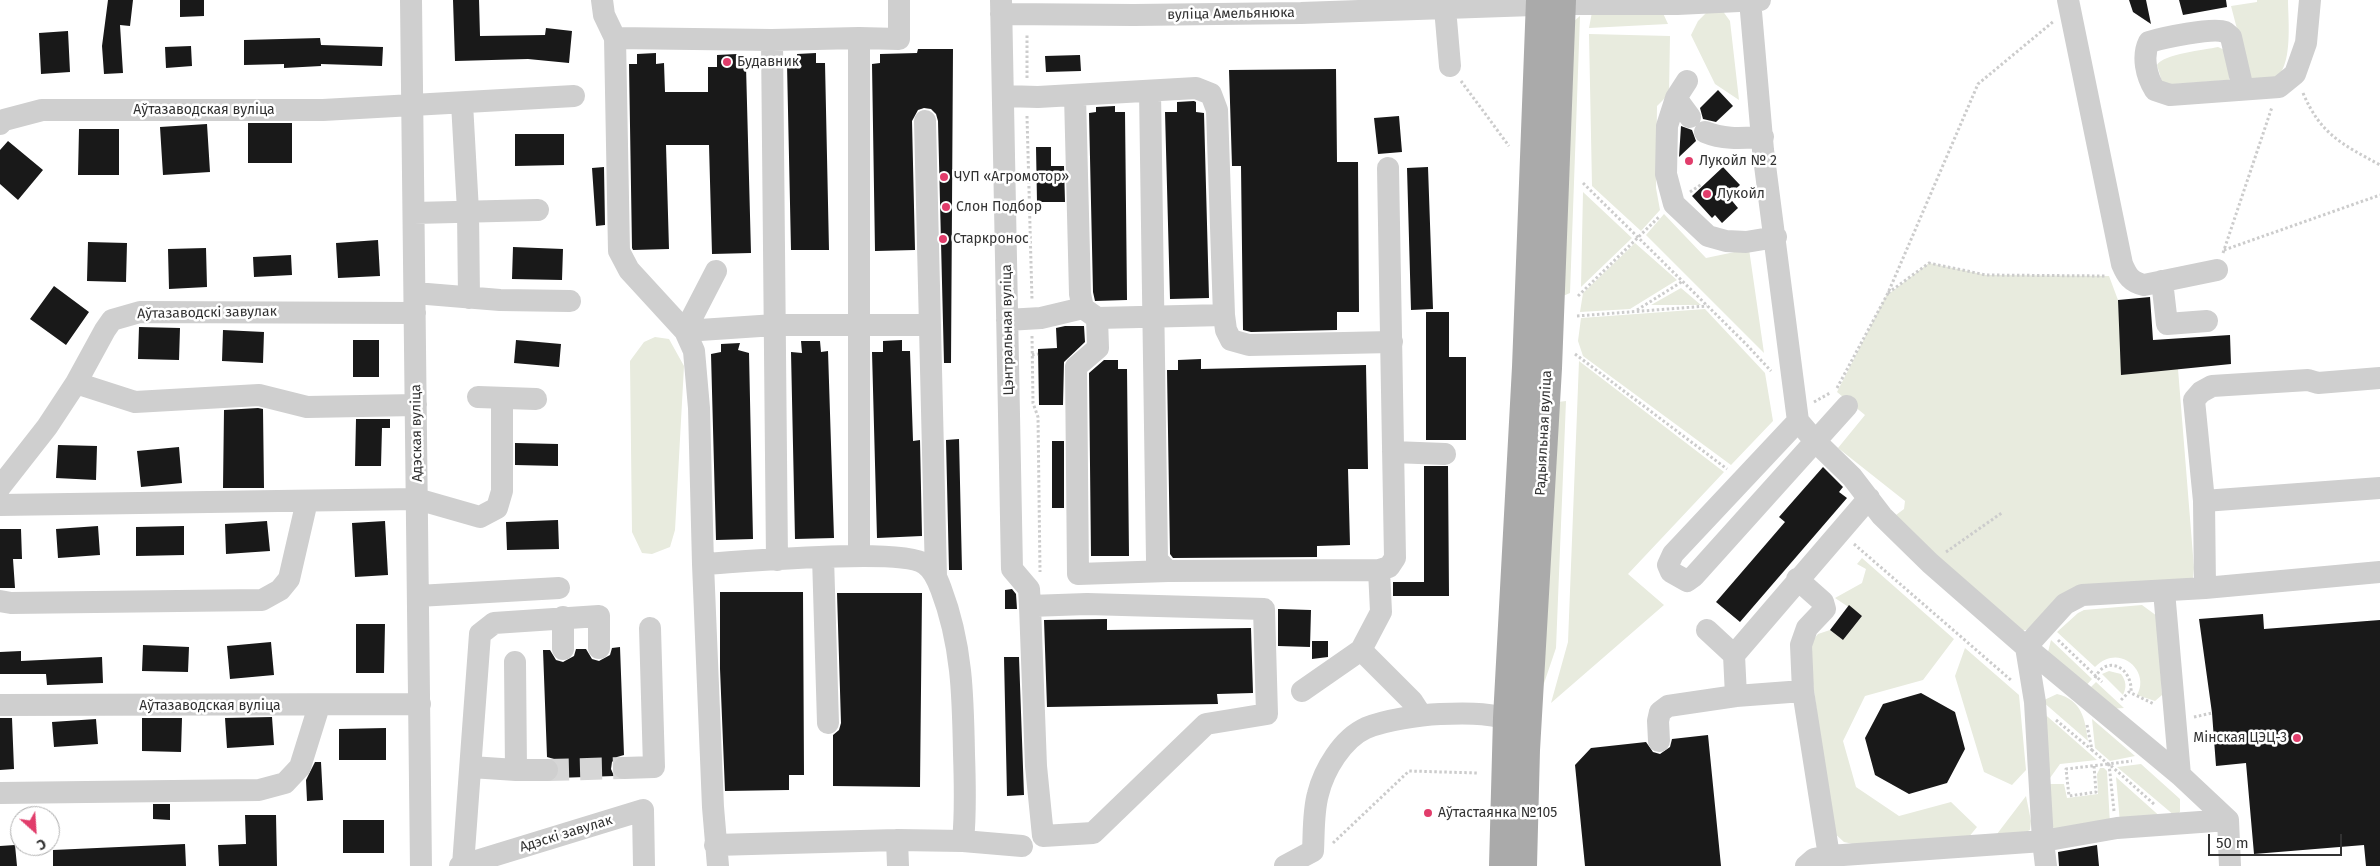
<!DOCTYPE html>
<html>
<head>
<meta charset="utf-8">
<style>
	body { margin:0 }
	#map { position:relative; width:2380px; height:866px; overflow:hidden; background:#fff; font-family:"Fira Sans",sans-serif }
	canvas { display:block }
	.north { position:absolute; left:10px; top:806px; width:50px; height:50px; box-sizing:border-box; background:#fff; border:1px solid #adadad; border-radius:50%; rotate:154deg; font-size:14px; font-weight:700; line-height:20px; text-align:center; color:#323232 }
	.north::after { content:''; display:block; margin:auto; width:18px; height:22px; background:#e13d6b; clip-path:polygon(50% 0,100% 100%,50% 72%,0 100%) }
	.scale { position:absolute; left:2208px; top:834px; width:134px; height:22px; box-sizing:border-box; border:2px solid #323232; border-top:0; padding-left:6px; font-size:15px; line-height:18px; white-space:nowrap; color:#323232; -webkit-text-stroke:4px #fff; paint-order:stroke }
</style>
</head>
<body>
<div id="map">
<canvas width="2380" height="866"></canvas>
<div class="north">С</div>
<div class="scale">50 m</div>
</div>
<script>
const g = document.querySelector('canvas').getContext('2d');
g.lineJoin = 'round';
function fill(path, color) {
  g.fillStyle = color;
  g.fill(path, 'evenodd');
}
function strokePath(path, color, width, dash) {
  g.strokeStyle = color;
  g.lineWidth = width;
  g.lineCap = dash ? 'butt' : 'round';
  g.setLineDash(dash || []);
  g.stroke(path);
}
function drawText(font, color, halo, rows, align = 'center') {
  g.font = font + ' "Fira Sans",sans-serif';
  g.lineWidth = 5;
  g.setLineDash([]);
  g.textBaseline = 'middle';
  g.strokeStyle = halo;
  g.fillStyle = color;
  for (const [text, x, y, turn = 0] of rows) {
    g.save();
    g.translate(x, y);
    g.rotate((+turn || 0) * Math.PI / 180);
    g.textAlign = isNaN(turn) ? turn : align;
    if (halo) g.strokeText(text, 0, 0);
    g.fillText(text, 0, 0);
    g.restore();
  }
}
const green = new Path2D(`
	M 2257,0 L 2288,0 C 2288,18 2294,71 2273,79 C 2267,80 2258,79 2252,79 L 2248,71 L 2231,6 L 2257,2 Z
	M 1710,9 L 1722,10 L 1730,21 L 1739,100 L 1715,84 L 1691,35 L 1698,21 Z
	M 1662,11 L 1668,24 L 1589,28 L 1592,12 Z
	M 1580,16 L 1570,293 L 1563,296 L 1574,21 Z
	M 1589,34 L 1670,36 L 1669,94 L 1657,106 L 1656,188 L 1660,210 L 1641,231 L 1592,186 Z
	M 2218,47 L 2229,52 L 2229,80 L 2163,85 L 2157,65 C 2163,54 2205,50 2218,47 Z
	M 1583,192 L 1632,238 L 1581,287 Z
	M 1664,214 L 1706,258 L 1749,249 L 1764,353 L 1646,235 Z
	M 1635,243 L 1677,280 L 1630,309 L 1580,312 L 1583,293 Z
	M 1929,263 L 1986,275 L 2109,276 L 2118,300 L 2178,369 L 2194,568 L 2193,578 L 2069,593 L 2033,629 L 2018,631 L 1896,522 L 1896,515 L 1904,509 L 1905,501 L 1838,448 L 1865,415 L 1837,392 L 1886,296 Z
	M 1681,288 L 1701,305 L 1651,305 Z
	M 1705,309 L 1765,373 L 1773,421 L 1731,465 L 1583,356 L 1578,341 L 1581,318 Z
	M 655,337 L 669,339 L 684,366 L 675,530 L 670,547 L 652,554 L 642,553 L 632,532 L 630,361 L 644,342 Z
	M 1579,361 L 1724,472 L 1628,574 L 1664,605 L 1551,703 L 1568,642 Z
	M 1566,401 L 1556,648 L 1538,701 L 1558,402 Z
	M 1862,558 L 1954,639 L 1923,680 L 1865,696 L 1843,741 L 1856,787 L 1899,816 L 1951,802 L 1977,827 L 1968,838 L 1862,846 L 1844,842 L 1833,832 L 1808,646 L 1818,634 L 1830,630 L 1843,640 L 1862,616 L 1835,598 L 1862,583 L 1866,569 L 1857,564 Z
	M 2142,605 L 2157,616 L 2162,695 L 2155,701 L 2137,695 C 2151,671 2119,642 2095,667 L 2057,632 L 2078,613 L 2084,610 Z
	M 2051,640 L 2092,679 L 2084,688 L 2048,652 Z
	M 1965,648 L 2019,695 L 2026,770 L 2012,785 L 1984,772 L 1955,676 Z
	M 2109,671 L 2121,674 C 2126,681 2127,687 2123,695 L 2102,674 Z
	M 2096,682 L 2124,708 L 2108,709 L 2087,691 Z
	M 2057,694 C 2082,700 2085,719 2088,741 L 2042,701 Z
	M 2040,710 L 2097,760 L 2060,764 L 2050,778 Z
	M 2092,719 L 2135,756 L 2110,761 L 2095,748 Z
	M 2141,764 L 2180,799 L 2180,812 L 2175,816 L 2117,767 Z
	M 2100,768 L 2104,768 L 2107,771 L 2110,824 L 2055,829 L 2050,825 L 2046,784 L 2064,784 L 2067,798 L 2098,794 L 2097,774 Z
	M 2116,777 L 2164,820 L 2120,823 Z
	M 2026,796 L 2031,821 L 2030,830 L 2022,834 L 1997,834 Z`);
const building = new Path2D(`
	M 108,0 L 133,0 L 130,26 L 120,25 L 123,73 L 104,74 L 102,46 Z
	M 180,0 L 204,0 L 204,16 L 180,17 Z
	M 453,0 L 479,0 L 480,36 L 545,35 L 546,28 L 572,31 L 569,63 L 528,59 L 455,61 Z
	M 2129,0 L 2146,0 L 2151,24 L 2133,12 Z
	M 2179,0 L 2226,0 L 2227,7 L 2183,15 Z
	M 68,31 L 70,72 L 41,74 L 39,33 Z
	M 320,38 L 321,45 L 383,47 L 382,66 L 321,64 L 321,66 L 284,68 L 284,64 L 244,65 L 244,40 Z
	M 191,46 L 192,66 L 166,68 L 165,47 Z
	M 918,49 L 953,49 L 951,363 L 944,363 L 938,121 L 936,114 L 931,109 L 924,108 L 918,110 L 912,121 L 915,250 L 875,251 L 872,64 L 880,63 L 880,54 L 917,53 Z
	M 656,53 L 656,64 L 664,63 L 665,92 L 708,92 L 708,67 L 717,67 L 717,55 L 737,54 L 737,66 L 746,66 L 751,253 L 712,254 L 709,145 L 666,145 L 669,249 L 633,250 L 632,248 L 629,64 L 637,64 L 637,54 Z
	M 816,53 L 816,63 L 825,63 L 829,250 L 791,250 L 787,64 L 798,63 L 797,54 Z
	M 1080,55 L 1081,71 L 1046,72 L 1045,56 Z
	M 1336,69 L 1337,162 L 1358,162 L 1359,312 L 1337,312 L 1337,330 L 1251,332 L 1243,330 L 1241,166 L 1232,166 L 1229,70 Z
	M 1718,90 L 1733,106 L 1716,122 L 1703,119 L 1700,108 Z
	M 1194,101 L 1196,102 L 1196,112 L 1204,113 L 1209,298 L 1170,299 L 1165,112 L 1177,112 L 1177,102 Z
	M 1115,106 L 1115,112 L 1125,112 L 1127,300 L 1095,301 L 1093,292 L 1089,113 L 1096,112 L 1096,107 Z
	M 1399,116 L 1402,152 L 1378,154 L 1374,118 Z
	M 248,123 L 292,123 L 292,163 L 248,163 Z
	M 207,124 L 210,172 L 163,175 L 160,127 Z
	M 1681,126 L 1692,130 L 1696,141 L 1679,157 Z
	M 79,129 L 119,129 L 119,175 L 78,175 Z
	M 515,134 L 564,134 L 564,165 L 515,166 Z
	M 8,141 L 43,170 L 18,200 L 0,184 L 0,150 Z
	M 1036,147 L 1051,147 L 1051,166 L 1064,166 L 1065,202 L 1037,202 Z
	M 604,167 L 605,225 L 596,226 L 592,168 Z
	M 1428,167 L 1433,309 L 1411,310 L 1407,168 Z
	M 1723,167 L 1740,185 L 1728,196 L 1738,208 L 1722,223 L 1715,215 L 1712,218 L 1692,196 Z
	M 378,240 L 380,276 L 338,278 L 336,243 Z
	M 88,242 L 127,243 L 126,282 L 87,281 Z
	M 513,247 L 563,249 L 562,280 L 512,279 Z
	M 206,248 L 207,287 L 169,289 L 168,249 Z
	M 291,255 L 292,275 L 254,277 L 253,257 Z
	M 54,286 L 89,312 L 66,345 L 30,319 Z
	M 2150,297 L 2153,340 L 2230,335 L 2231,364 L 2121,375 L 2118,300 Z
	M 1426,312 L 1449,312 L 1449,357 L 1466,357 L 1466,440 L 1426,440 Z
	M 1065,326 L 1084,326 L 1085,342 L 1064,362 L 1063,405 L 1039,405 L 1038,349 L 1057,348 L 1056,328 Z
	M 139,327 L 180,328 L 179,360 L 138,359 Z
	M 223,330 L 264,332 L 263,363 L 222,361 Z
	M 353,340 L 379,340 L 379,377 L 353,377 Z
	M 516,340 L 561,344 L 559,367 L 514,363 Z
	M 902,340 L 902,351 L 910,351 L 913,441 L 920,440 L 922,536 L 877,538 L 872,352 L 883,352 L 883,341 Z
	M 801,341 L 820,341 L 821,352 L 828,351 L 834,538 L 795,539 L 791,352 L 802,353 Z
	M 740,343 L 738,350 L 749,353 L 753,539 L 716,540 L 711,354 L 721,352 L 721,344 Z
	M 1201,359 L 1201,369 L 1366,365 L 1368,469 L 1348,469 L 1350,545 L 1317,546 L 1317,557 L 1173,558 L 1170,554 L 1167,370 L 1178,370 L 1178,360 Z
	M 1104,360 L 1118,360 L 1118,369 L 1127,369 L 1129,556 L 1091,556 L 1089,373 Z
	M 258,408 L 263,409 L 264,488 L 223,488 L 224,410 Z
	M 356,419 L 390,419 L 390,428 L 382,428 L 381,466 L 355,466 Z
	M 959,439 L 962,570 L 949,570 L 946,440 Z
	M 1052,441 L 1064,441 L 1064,508 L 1052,508 Z
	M 515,443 L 558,444 L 558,466 L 515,465 Z
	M 58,445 L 97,446 L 96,480 L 56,478 Z
	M 179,447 L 182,483 L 141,487 L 137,451 Z
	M 1424,466 L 1448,466 L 1449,596 L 1393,596 L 1393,582 L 1424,582 Z
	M 1823,467 L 1843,487 L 1839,492 L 1847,498 L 1740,622 L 1716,602 L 1785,522 L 1779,517 Z
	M 558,520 L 559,549 L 507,550 L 506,522 Z
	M 267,521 L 270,551 L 226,554 L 225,524 Z
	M 385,521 L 388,575 L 355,577 L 352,523 Z
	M 98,526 L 100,555 L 58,558 L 56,529 Z
	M 184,526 L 184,555 L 136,556 L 136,527 Z
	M 0,529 L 21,529 L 22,559 L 13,559 L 15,588 L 0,588 Z
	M 1012,589 L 1016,594 L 1017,609 L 1005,609 L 1005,590 Z
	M 720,592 L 803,592 L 804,775 L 789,775 L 789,790 L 725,791 L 720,669 Z
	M 837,593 L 922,593 L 920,787 L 833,786 L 833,735 L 839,730 L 841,723 Z
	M 1849,605 L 1862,616 L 1843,640 L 1830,630 Z
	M 1278,609 L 1311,610 L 1310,647 L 1278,646 Z
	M 2263,614 L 2264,629 L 2380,620 L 2380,866 L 2366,866 L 2364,845 L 2254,854 L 2246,763 L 2216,766 L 2212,713 L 2199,619 Z
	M 1107,619 L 1107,630 L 1251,628 L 1253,693 L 1217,694 L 1218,704 L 1047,707 L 1044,620 Z
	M 356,624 L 385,624 L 384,673 L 356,673 Z
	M 1312,641 L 1328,641 L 1328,657 L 1312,659 Z
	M 271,642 L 274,675 L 230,679 L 227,646 Z
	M 143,645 L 189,647 L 188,672 L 142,671 Z
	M 620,647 L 624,755 L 617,757 L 612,762 L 611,769 L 614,776 L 557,778 L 560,770 L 559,764 L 554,759 L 547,757 L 543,650 L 550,650 L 556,660 L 563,662 L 574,656 L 576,649 L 586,649 L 592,659 L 599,661 L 610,655 L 612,648 Z
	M 21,651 L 21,661 L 102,657 L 103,683 L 47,685 L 46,674 L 0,674 L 0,652 Z
	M 1004,657 L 1019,657 L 1024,795 L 1007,796 Z
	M 1921,693 L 1955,712 L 1965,749 L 1947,783 L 1909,794 L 1875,775 L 1865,738 L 1883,704 Z
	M 272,717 L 274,745 L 227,748 L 225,718 Z
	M 0,718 L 12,718 L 14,769 L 0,770 Z
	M 142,718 L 182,718 L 181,752 L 142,751 Z
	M 96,719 L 98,744 L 54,747 L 52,722 Z
	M 386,728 L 386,760 L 339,760 L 339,729 Z
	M 1708,735 L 1721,866 L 1585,866 L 1575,765 L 1591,748 L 1646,742 L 1653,752 L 1660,754 L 1670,747 L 1672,739 Z
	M 315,762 L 321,762 L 323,800 L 307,801 L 306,780 Z
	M 153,804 L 170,804 L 170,820 L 153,819 Z
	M 245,815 L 276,815 L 277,866 L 219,866 L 218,845 L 246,844 Z
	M 343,820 L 384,820 L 384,853 L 343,853 Z
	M 185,844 L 186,866 L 53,866 L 53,850 Z
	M 15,845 L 17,866 L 0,866 L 0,846 Z
	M 2097,845 L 2099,866 L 2059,866 L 2058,852 Z`);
const minorTunnel = new Path2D(`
	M 547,770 L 624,768`);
const path = new Path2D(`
	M 1027,78 L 1027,34
	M 1461,81 L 1509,146
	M 2303,93 C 2321,135 2342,144 2380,165
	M 1027,116 L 1032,300
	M 1583,183 L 1746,344 L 1771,371
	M 1690,192 L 1702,184
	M 2224,250 L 2380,195
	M 2223,253 L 2272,107
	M 1888,293 L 1929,263 L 1986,275 L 2106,276
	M 1578,296 L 1660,216
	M 1637,310 L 1683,281
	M 1577,316 L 1707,306
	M 1032,336 L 1033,403 L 1038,417 L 1040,572
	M 1575,354 L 1727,469
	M 1032,355 L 1038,354
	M 1837,388 L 1888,293 L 1978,84 L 2054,21
	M 1814,402 L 1830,393
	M 1854,544 L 2012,681
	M 1946,552 L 2003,512
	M 2058,640 L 2102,682
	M 2095,678 C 2106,654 2133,667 2131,693
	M 2121,700 L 2129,692 L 2154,704
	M 2194,717 L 2212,713
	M 2056,720 L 2092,750
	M 2087,725 L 2092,750 L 2108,764 L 2132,761
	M 2094,766 L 2096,792 L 2069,796 L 2066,769 L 2108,764
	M 2114,811 L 2109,764 L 2155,805
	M 1333,843 L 1409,771 L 1478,773`);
const minor = new Path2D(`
	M 411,0 L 421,866
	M 602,0 L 604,15 L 615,38 L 619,251 L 629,270 L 685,331 L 694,351 L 699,408 L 703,564 L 713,807 L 718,866
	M 1001,0 L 1012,569 L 1029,589 L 1030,606 L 1036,766 L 1043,836 L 1093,833 L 1206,724 L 1267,714 L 1264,609 L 1087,604 L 1030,606
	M 1750,0 L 1763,150 L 1798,421 L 1816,442 L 1852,477 L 1882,516 L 1930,563 L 2026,647 L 2180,775 L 2228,820 L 2230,866
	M 2068,0 L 2122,264 C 2127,276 2131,282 2144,285 L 2217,270
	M 1445,8 L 1450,66
	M 1001,14 L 1134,15 L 1301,13 L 1562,4 L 1677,4 L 1760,0
	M 615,38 L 772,40 L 859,38
	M 772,40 L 777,560
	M 1687,81 L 1676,98 L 1667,126 L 1666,174 L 1674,204 L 1708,236 L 1726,241 L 1746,242 L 1776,237
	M 2243,89 L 2231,37 C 2230,36 2227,33 2225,32 C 2213,27 2162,38 2149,42 C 2142,56 2146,76 2155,90 L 2170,95 L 2279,87 L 2295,74 L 2306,43 L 2310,0
	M 1150,91 L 1157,560 L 1168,571 L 1379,570 L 1389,567 L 1395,558 L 1388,168
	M 1075,95 L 1080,294 L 1083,308 L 1097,318 L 1224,315
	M 1004,96 L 1038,97 L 1196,88 L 1211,94 L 1217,110 L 1224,315 L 1226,330 L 1231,340 L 1249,345 L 1392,342
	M 1676,98 L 1690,117
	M 462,103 L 468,211 L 469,298
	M 925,121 L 936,576
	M 0,124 L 4,120 L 42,110 L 323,110 L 574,96
	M 1705,132 C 1724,140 1743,138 1763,137
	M 414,213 L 538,210
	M 2162,281 L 2167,324 L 2207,321
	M 415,293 L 500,300 L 570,301
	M 1097,318 L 1098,348 L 1076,367 L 1078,574 L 1168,571
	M 1007,320 L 1041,318 L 1083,308
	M 685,331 L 775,325 L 930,325
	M 685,331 L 716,271
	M 76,383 L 135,402 L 259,395 L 307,407 L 416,405
	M 478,397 L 536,399
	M 1798,421 L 1673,554 L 1668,565 L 1671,572 L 1687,581 L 1694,576 L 1847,406
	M 1393,452 L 1445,454
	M 0,487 L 47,427 L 76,383 L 105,330 L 112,320 L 140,312 L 415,313
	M 2204,501 L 2380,488
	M 0,505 L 417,499 L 480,517 L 497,508 L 502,491 L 502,398
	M 859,555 L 859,38 L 899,39 L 899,0
	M 823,557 L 828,723
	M 703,564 C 740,562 901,547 925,564 C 934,570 938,581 941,589 C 962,644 963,696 964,754 C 965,783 966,812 963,841 L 897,840 L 715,845
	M 1797,579 L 1823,602 L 1825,609 L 1807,628 L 1801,645 L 1803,691 L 1829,856 L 2043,841 L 2046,866
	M 2205,588 L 2204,501 L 2194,400 L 2201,392 L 2212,386 L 2308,380 L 2318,383 L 2380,378
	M 2164,591 L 2180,775
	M 418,596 L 559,588
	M 0,601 L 11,603 L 262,600 L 280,590 L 289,579 L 307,501
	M 563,617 L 563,649
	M 1707,630 L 1734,655 L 1869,498
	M 1361,650 L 1412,701 L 1421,715
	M 1734,655 L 1736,696 L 1803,691
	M 515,662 L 516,770 L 547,770
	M 1302,691 L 1361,650 L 1381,612 L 1379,570
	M 0,705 L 420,704
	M 1659,741 L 1658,721 L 1660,712 L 1668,706 L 1736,696
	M 471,767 L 516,770
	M 624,768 L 654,767 L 650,628
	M 0,793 L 259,790 L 285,783 L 300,767 L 319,706
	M 2228,820 L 2117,828 L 2043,841 L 2035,702 L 2026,647 L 2065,604 L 2082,595 L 2205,588 L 2380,572
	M 897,840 L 898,866
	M 963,841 L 1022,846
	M 463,865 L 480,634 L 494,623 L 599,616 L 599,648
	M 460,866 L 643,810 L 644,866
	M 1285,866 L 1313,851 C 1314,833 1313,812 1318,794 C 1324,770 1342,739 1366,728 C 1385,720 1420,715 1440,714 C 1469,713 1496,712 1522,725
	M 1806,866 L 1814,859 L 1829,856`);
const major = new Path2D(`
	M 1503,866 L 1507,718 L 1526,367 L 1540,0
	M 1523,866 L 1526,750 L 1548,368 L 1562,0`);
const markers = [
	[727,62,5,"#e13d6b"],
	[1689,161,5,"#e13d6b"],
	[944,177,5,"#e13d6b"],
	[1707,194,5,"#e13d6b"],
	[946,207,5,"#e13d6b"],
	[943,239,5,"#e13d6b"],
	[2297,738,5,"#e13d6b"],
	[1428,813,5,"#e13d6b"]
];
const streetNames = [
	["вуліца Амельянюка",1231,14,-1],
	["Аўтазаводская вуліца",204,110],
	["Аўтазаводскі завулак",207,313,-1],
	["Цэнтральная вуліца",1008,330,-91],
	["Адэская вуліца",417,433,-91],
	["Радыяльная вуліца",1544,433,-87],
	["Аўтазаводская вуліца",210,706],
	["Адэскі завулак",566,834,-17]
];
const poiNames = [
	["Будавник",737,62],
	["Лукойл № 2",1699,161],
	["ЧУП «Агромотор»",954,177],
	["Лукойл",1717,194],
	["Слон Подбор",956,207],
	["Старкронос",953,239],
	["Мінская ЦЭЦ-3",2287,738,"right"],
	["Аўтастаянка №105",1438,813]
];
fill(green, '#e8ebde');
fill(building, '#191919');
strokePath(minorTunnel, '#d6d6d6', 22, [22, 11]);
strokePath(path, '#ccc', 3, [2.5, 2.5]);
strokePath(minor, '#cfcfcf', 22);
strokePath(major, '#aaa', 28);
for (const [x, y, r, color] of markers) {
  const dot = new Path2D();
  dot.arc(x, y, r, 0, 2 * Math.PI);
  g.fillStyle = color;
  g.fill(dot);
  strokePath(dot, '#fff', 2);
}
drawText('14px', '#323232', '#fff', streetNames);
drawText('14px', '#323232', '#fff', poiNames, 'left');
</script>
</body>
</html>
